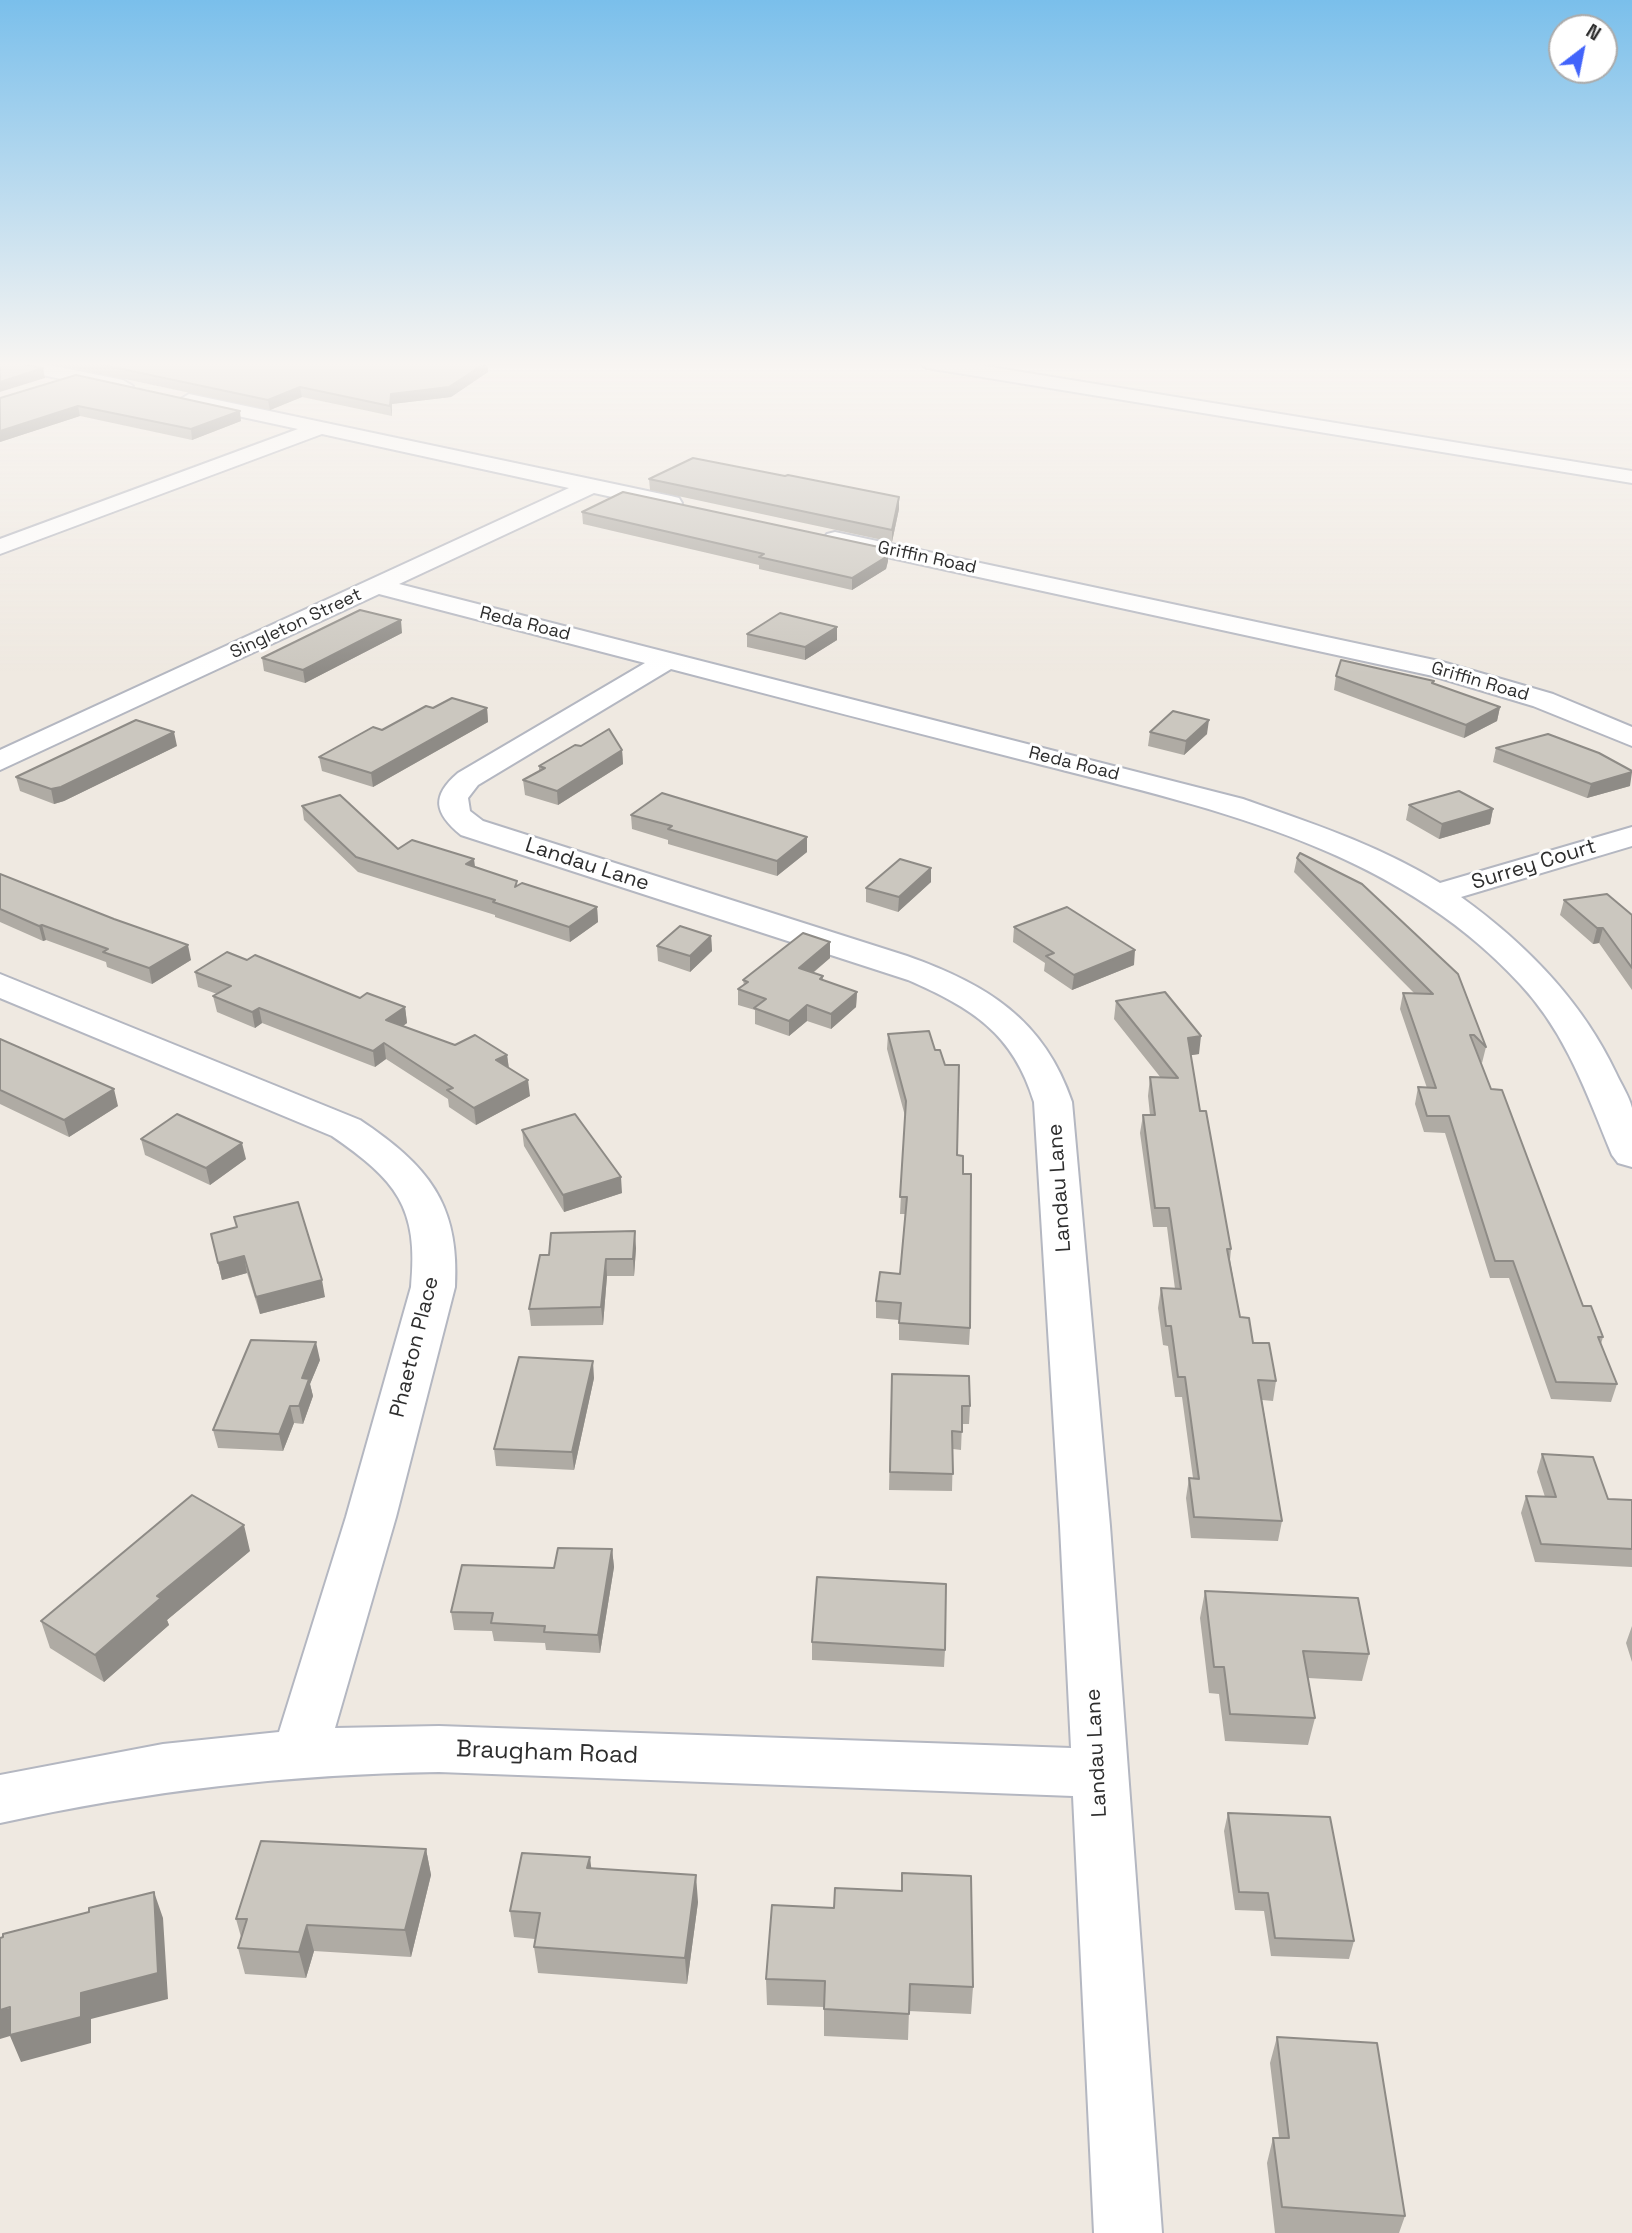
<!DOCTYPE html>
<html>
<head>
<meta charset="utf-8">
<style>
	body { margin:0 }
	#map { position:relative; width:1632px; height:2233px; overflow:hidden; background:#efe9e1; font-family:"Space Grotesk",sans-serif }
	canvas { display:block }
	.north { position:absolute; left:1548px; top:14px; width:70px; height:70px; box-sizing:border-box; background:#fff; border:2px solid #ababab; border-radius:50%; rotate:32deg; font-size:19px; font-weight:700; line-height:28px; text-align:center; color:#2e2e2e }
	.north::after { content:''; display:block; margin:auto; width:24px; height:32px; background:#4264fb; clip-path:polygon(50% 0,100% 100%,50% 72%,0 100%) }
</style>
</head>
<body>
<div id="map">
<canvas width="1632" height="2233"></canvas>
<div class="north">N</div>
</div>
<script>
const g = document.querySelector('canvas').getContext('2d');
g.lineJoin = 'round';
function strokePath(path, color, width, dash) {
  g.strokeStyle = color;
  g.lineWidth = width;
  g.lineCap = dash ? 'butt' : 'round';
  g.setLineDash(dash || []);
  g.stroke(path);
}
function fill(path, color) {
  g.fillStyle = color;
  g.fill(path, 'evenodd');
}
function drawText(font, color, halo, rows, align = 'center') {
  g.font = font + ' "Space Grotesk",sans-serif';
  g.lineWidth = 6;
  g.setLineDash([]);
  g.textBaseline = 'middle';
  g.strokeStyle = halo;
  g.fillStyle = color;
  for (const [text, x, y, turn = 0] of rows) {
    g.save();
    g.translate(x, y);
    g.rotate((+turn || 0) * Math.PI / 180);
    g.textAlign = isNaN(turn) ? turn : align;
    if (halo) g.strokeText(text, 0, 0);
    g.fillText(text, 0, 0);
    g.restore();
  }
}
const minor = new Path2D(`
	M 0,362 L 34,362 L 123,380 L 133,386 L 123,392 L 9,368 L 2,366 Z
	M 918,362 L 960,362 L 1632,471 L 1632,483 L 927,368 Z
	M 189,394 L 671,496 L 679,498 L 682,503 L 679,508 L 671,510 L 594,493 L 399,584 L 1243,799 C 1311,823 1378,845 1440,883 L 1632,827 L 1632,846 L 1461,897 C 1525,943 1582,1001 1616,1073 C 1621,1084 1629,1096 1632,1108 C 1632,1125 1632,1149 1632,1167 L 1618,1163 L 1612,1155 C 1587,1094 1566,1033 1520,984 C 1391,843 1201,806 1023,760 C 906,730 788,700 671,669 L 478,785 L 468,798 L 470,811 L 483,821 L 907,956 C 986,984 1044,1019 1072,1102 L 1110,1526 L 1162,2233 L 1094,2233 L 1073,1796 L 439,1772 C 290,1774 145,1791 0,1823 L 0,1775 L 163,1744 L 279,1732 L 346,1517 L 411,1287 C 419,1207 396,1180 332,1136 L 0,998 L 0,974 L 360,1120 C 427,1165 460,1203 455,1287 L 396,1517 L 335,1728 L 439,1726 L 1071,1748 L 1060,1526 L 1034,1102 C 1013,1033 972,1008 908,980 L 461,835 C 434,813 431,796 458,773 L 645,663 L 379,594 L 0,770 L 0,750 L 569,488 L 322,434 L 0,554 L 0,539 L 298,429 L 182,404 L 179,400 Z
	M 835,532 L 1439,661 L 1553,694 L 1632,727 L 1632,746 L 1533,706 L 1433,676 L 827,544 L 823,539 L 827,534 Z`);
const wall = new Path2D(`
	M 45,362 L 487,362 L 488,372 L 451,397 L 392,404 L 392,416 L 302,397 L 270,410 Z
	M 1172,362 L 1194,362 L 1190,365 Z
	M 0,398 L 241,421 L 192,440 L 80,416 L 0,442 Z
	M 785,476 L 899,497 L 899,509 L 892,542 L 650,490 L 649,479 Z
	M 582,512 L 888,561 L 886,569 L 852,590 L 759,569 L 759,565 L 583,524 Z
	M 402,633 L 305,683 L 264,671 L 262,658 Z
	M 747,634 L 837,640 L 805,660 L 747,647 Z
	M 1336,676 L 1434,684 L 1500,707 L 1497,721 L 1464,738 L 1334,690 Z
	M 433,708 L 487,708 L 488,722 L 373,787 L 322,771 L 319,757 Z
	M 1150,732 L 1207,734 L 1184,755 L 1148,746 Z
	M 177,746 L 64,801 L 54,804 L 20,791 L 16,777 Z
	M 581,746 L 622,750 L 623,764 L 558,805 L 525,795 L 523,780 L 539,771 L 539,766 Z
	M 1496,748 L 1630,786 L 1587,798 L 1493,762 Z
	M 1409,805 L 1493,809 L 1490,824 L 1439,839 L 1406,820 Z
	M 302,806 L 398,849 L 475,867 L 518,886 L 597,907 L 598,922 L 570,942 L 495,917 L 495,915 L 358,872 L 304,820 Z
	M 631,815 L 807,852 L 777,876 L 668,844 L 668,840 L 632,829 Z
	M 1297,858 L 1486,1047 L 1482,1063 L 1479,1059 L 1491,1089 L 1583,1306 L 1603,1337 L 1601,1344 L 1617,1384 L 1611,1402 L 1551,1399 L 1509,1278 L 1490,1278 L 1445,1133 L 1424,1132 L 1415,1104 L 1418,1087 L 1427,1088 L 1400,1009 L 1403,993 L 1414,993 L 1294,872 Z
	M 931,868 L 931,882 L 898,912 L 866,902 L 866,888 Z
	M 0,874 L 191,960 L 152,984 L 107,967 L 106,962 L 46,940 L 43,941 L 0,922 Z
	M 1564,900 L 1632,915 L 1632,990 L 1599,943 L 1593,944 L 1560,915 Z
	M 1014,927 L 1134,965 L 1072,990 L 1044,971 L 1045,963 L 1013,942 Z
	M 711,936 L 712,951 L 690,972 L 658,961 L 657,946 Z
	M 830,942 L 830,958 L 813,973 L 823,976 L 823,980 L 857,992 L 856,1007 L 831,1029 L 807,1021 L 789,1036 L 755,1024 L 755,1010 L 738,1005 L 738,989 L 744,985 L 743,980 Z
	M 247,960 L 360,998 L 405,1007 L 407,1023 L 403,1026 L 455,1045 L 507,1055 L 509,1068 L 530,1096 L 476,1125 L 449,1107 L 448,1099 L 386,1059 L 375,1067 L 262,1023 L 255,1028 L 217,1012 L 213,996 L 217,994 L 198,987 L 195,972 Z
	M 1116,1001 L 1199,1054 L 1191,1055 L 1200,1111 L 1231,1249 L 1230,1260 L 1240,1317 L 1253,1343 L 1276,1381 L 1273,1401 L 1262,1400 L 1282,1521 L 1278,1541 L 1191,1538 L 1186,1498 L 1189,1478 L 1193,1478 L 1182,1397 L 1175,1397 L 1168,1346 L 1163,1345 L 1158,1308 L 1161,1288 L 1175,1289 L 1167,1227 L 1153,1227 L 1140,1133 L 1143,1115 L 1150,1115 L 1148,1096 L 1150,1077 L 1161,1078 L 1114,1019 Z
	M 888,1034 L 957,1155 L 963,1174 L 970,1328 L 969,1345 L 899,1340 L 899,1320 L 876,1318 L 876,1301 L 900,1274 L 905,1214 L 900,1214 L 905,1116 L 887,1049 Z
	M 0,1039 L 118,1106 L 69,1137 L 0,1104 Z
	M 522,1130 L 622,1193 L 564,1212 L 524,1146 Z
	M 141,1139 L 246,1159 L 210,1185 L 145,1155 Z
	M 234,1217 L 325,1297 L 260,1314 L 247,1273 L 222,1280 L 211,1234 L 237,1228 Z
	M 636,1248 L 634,1276 L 607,1276 L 603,1325 L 531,1326 L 529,1309 L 549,1255 Z
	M 320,1360 L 310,1384 L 313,1396 L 303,1424 L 294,1423 L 283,1451 L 218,1448 L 213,1430 Z
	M 892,1374 L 970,1406 L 969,1424 L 962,1424 L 961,1450 L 953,1449 L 952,1491 L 889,1490 Z
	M 594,1378 L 574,1470 L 496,1466 L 494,1449 Z
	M 1542,1454 L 1608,1499 L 1632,1500 L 1632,1567 L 1535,1562 L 1521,1513 L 1526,1496 L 1545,1497 L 1537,1472 Z
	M 612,1549 L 614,1567 L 600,1653 L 546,1650 L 545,1643 L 494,1641 L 492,1631 L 454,1630 L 451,1612 L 554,1568 Z
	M 250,1551 L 167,1620 L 169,1625 L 104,1682 L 50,1648 L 41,1621 Z
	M 1205,1591 L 1369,1654 L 1362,1681 L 1308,1678 L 1315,1718 L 1308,1745 L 1225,1741 L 1219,1694 L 1209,1693 L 1200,1618 Z
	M 1632,1626 L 1632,1662 L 1626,1643 Z
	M 812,1642 L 945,1650 L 944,1667 L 812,1660 Z
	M 1228,1813 L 1354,1941 L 1349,1959 L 1271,1956 L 1264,1911 L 1235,1910 L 1224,1831 Z
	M 426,1849 L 431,1875 L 411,1957 L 314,1951 L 306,1978 L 245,1974 L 238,1948 L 241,1937 L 236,1919 Z
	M 591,1868 L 698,1902 L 687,1984 L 538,1973 L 534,1947 L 535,1939 L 514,1937 L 510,1911 Z
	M 902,1873 L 973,1987 L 971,2014 L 909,2011 L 908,2040 L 824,2036 L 824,2007 L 767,2005 L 766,1979 L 834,1908 L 901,1891 Z
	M 1277,2037 L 1405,2216 L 1399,2233 L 1275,2233 L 1267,2163 L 1273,2138 L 1279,2138 L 1270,2063 Z`);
const shadedWall = new Path2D(`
	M 487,362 L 488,372 L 451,397 L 392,404 L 392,416 L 390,406 L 391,394 Z
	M 43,368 L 45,378 L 0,392 L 0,382 Z
	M 300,387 L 302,397 L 270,410 L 268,400 Z
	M 78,406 L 80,416 L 0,442 L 0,431 Z
	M 240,411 L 241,421 L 192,440 L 191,429 Z
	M 899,497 L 899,509 L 892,542 L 892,530 Z
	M 888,549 L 888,561 L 886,569 L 852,590 L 852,578 Z
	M 401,620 L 402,633 L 305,683 L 303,670 Z
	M 837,627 L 837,640 L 805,660 L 805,647 Z
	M 1500,707 L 1497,721 L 1464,738 L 1466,725 Z
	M 487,708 L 488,722 L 373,787 L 371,773 Z
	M 1209,720 L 1207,734 L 1184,755 L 1186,741 Z
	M 174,732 L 177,746 L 64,801 L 54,804 L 51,789 Z
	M 622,750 L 623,764 L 558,805 L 557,791 Z
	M 1632,772 L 1630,786 L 1587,798 L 1591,784 Z
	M 1493,809 L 1490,824 L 1439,839 L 1442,824 Z
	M 807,837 L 807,852 L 777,876 L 777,861 Z
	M 474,859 L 476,874 L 466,864 Z
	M 931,868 L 931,882 L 898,912 L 899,897 Z
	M 597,907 L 598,922 L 570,942 L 569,927 Z
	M 42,925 L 46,940 L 43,941 L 39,926 Z
	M 1597,928 L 1603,928 L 1599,943 L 1593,944 Z
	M 711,936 L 712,951 L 690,972 L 690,956 Z
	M 830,942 L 830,958 L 799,984 L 799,968 Z
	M 188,945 L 191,960 L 152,984 L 149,968 Z
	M 1135,950 L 1134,965 L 1072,990 L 1074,975 Z
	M 857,992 L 856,1007 L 831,1029 L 831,1014 Z
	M 807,1005 L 807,1021 L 789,1036 L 789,1021 Z
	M 405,1007 L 407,1023 L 389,1036 L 386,1020 Z
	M 259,1008 L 262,1023 L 255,1028 L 252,1012 Z
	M 1201,1036 L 1199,1054 L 1186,1056 L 1188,1038 Z
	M 384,1043 L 386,1059 L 375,1067 L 373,1051 Z
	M 507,1055 L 509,1070 L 496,1060 Z
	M 528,1080 L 530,1096 L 476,1125 L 474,1108 Z
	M 114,1089 L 118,1106 L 69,1137 L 64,1120 Z
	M 242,1143 L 246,1159 L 210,1185 L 206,1168 Z
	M 621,1177 L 622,1193 L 564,1212 L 563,1195 Z
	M 635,1231 L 636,1248 L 634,1276 L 633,1259 Z
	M 244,1256 L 247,1273 L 222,1280 L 218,1263 Z
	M 606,1259 L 607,1276 L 603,1325 L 601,1307 Z
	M 322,1280 L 325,1297 L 260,1314 L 256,1297 Z
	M 316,1342 L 320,1360 L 310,1384 L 313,1396 L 303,1424 L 299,1406 L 302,1378 Z
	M 593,1361 L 594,1378 L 574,1470 L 572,1452 Z
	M 290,1406 L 294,1423 L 283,1451 L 279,1434 Z
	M 244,1525 L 250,1551 L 167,1620 L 169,1625 L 104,1682 L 95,1655 L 157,1596 Z
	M 612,1549 L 614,1567 L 600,1653 L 598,1635 Z
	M 426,1849 L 431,1875 L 411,1957 L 405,1930 Z
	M 590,1857 L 593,1883 L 587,1868 Z
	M 696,1875 L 698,1902 L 687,1984 L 685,1958 Z
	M 154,1892 L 163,1918 L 168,1999 L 91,2019 L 91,2043 L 21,2062 L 10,2036 L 0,2039 L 0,2010 L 81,1993 Z
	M 307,1925 L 314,1951 L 306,1978 L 299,1952 Z`);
const building = new Path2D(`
	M 0,362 L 13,362 L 43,368 L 0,382 Z
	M 89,362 L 487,362 L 449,387 L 391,394 L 390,406 L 300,387 L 268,400 Z
	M 76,375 L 240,411 L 191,429 L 78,406 L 0,431 L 0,398 Z
	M 693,458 L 785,476 L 788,475 L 899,497 L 892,530 L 649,479 Z
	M 623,492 L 888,549 L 886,557 L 852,578 L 759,557 L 764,554 L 582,512 Z
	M 360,610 L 401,620 L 303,670 L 262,658 Z
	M 780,613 L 837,627 L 805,647 L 747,634 Z
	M 1341,660 L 1434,681 L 1432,683 L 1500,707 L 1466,725 L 1336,676 Z
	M 452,698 L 487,708 L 371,773 L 319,757 L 373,727 L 382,730 L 426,706 L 433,708 Z
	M 1173,711 L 1209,720 L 1186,741 L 1150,732 Z
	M 136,720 L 174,732 L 61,787 L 51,789 L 16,777 Z
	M 609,729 L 622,750 L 557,791 L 523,780 L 545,768 L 539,766 L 575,745 L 581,746 Z
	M 1548,734 L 1599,753 L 1632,771 L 1632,772 L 1591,784 L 1496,748 Z
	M 1459,791 L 1493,809 L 1442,824 L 1409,805 Z
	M 662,793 L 807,837 L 777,861 L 668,829 L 672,826 L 631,815 Z
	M 340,795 L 398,849 L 412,840 L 474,859 L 466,864 L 517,881 L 515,887 L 522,883 L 597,907 L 569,927 L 493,902 L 495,900 L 356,857 L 302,806 Z
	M 1300,853 L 1362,884 L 1458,974 L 1486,1047 L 1474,1035 L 1470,1035 L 1491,1089 L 1502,1090 L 1583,1306 L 1591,1306 L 1603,1337 L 1598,1337 L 1617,1384 L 1556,1382 L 1513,1261 L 1495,1261 L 1449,1116 L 1427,1116 L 1418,1087 L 1436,1088 L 1403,993 L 1433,994 L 1297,858 Z
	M 900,859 L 931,868 L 899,897 L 866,888 Z
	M 0,874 L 114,919 L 188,945 L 149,968 L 103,952 L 108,949 L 42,925 L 39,926 L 0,909 Z
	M 1607,894 L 1632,915 L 1632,968 L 1603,928 L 1597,928 L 1564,900 Z
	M 1067,907 L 1135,950 L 1074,975 L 1046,956 L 1054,953 L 1014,927 Z
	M 680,926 L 711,936 L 690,956 L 657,946 Z
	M 803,933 L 830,942 L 799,968 L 823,976 L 820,979 L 857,992 L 831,1014 L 807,1005 L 789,1021 L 754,1008 L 766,999 L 738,989 L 748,982 L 743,980 Z
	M 227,952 L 247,960 L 255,955 L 360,998 L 367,993 L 405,1007 L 386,1020 L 455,1045 L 475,1035 L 507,1055 L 496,1060 L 528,1080 L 474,1108 L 447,1090 L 453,1088 L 384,1043 L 373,1051 L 259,1008 L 252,1012 L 213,996 L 231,986 L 195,972 Z
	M 1165,992 L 1201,1036 L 1188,1038 L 1200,1111 L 1206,1111 L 1231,1249 L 1227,1249 L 1240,1317 L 1249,1318 L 1253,1343 L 1269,1343 L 1276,1381 L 1258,1380 L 1282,1521 L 1194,1517 L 1189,1478 L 1199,1479 L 1185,1377 L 1178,1377 L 1171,1326 L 1166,1326 L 1161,1288 L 1181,1289 L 1169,1208 L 1155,1208 L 1143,1115 L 1155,1115 L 1150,1077 L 1178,1078 L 1116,1001 Z
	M 929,1031 L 935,1050 L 940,1050 L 945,1065 L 959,1065 L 957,1155 L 963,1156 L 963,1174 L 971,1174 L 970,1328 L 899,1323 L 901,1303 L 876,1301 L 880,1272 L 900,1274 L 907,1197 L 900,1197 L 906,1101 L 888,1034 Z
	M 0,1039 L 114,1089 L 64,1120 L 0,1090 Z
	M 177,1114 L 242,1143 L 206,1168 L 141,1139 Z
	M 575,1114 L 621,1177 L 563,1195 L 522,1130 Z
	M 298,1202 L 322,1280 L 256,1297 L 244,1256 L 218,1263 L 211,1234 L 237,1227 L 234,1217 Z
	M 635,1231 L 633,1259 L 606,1259 L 601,1307 L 529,1309 L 540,1255 L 549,1255 L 551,1233 Z
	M 251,1340 L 316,1342 L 302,1378 L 309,1379 L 299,1406 L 290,1406 L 279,1434 L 213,1430 Z
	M 519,1357 L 593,1361 L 572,1452 L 494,1449 Z
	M 892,1374 L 969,1376 L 970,1406 L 962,1406 L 962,1432 L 952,1431 L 953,1474 L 890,1472 Z
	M 1542,1454 L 1593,1457 L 1608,1499 L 1632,1500 L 1632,1549 L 1541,1544 L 1526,1496 L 1556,1497 Z
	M 192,1495 L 244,1525 L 157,1596 L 161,1598 L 95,1655 L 41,1621 Z
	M 558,1548 L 612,1549 L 598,1635 L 544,1632 L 545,1626 L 491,1623 L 493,1613 L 451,1612 L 462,1565 L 554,1568 Z
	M 817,1577 L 946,1584 L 945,1650 L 812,1642 Z
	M 1205,1591 L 1358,1598 L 1369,1654 L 1303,1651 L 1315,1718 L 1230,1714 L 1224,1667 L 1214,1667 Z
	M 1228,1813 L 1330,1817 L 1354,1941 L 1275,1938 L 1268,1893 L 1239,1892 Z
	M 261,1841 L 426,1849 L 405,1930 L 307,1925 L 299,1952 L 238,1948 L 247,1919 L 236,1919 Z
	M 522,1853 L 590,1857 L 587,1868 L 696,1875 L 685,1958 L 534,1947 L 540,1913 L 510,1911 Z
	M 902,1873 L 971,1876 L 973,1987 L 910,1984 L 909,2014 L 824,2009 L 825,1981 L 766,1979 L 772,1905 L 834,1908 L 835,1888 L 902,1891 Z
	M 154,1892 L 158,1973 L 81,1993 L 81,2017 L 10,2035 L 10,2007 L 0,2010 L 0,1938 L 3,1937 L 3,1934 L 89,1912 L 89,1908 Z
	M 1277,2037 L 1377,2043 L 1405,2216 L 1282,2207 L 1273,2138 L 1289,2138 Z`);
const farStreetnames = [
	["Griffin Road",927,558,12],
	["Singleton Street",296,624,-25],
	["Reda Road",525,624,14],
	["Griffin Road",1480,682,16],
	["Reda Road",1074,764,14]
];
const streetNames = [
	["Landau Lane",587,865,18],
	["Surrey Court",1534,865,-17],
	["Landau Lane",1060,1188,-94],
	["Phaeton Place",415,1347,-76],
	["Landau Lane",1097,1753,-93]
];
const nearStreetnames = [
	["Braugham Road",547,1753,2]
];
strokePath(minor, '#b4b7c1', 4);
fill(minor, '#fff');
fill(wall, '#afaba4');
fill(shadedWall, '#8e8b86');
fill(building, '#cbc7bf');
strokePath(building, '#8e8b86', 2);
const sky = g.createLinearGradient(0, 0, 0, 674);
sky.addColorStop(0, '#7abfeb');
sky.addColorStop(0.54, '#f8f5f2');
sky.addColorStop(1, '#f8f5f200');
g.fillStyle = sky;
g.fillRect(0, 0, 1632, 674);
drawText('18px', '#2e2e2e', '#fff', farStreetnames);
drawText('21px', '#2e2e2e', '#fff', streetNames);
drawText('24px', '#2e2e2e', '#fff', nearStreetnames);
</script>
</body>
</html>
